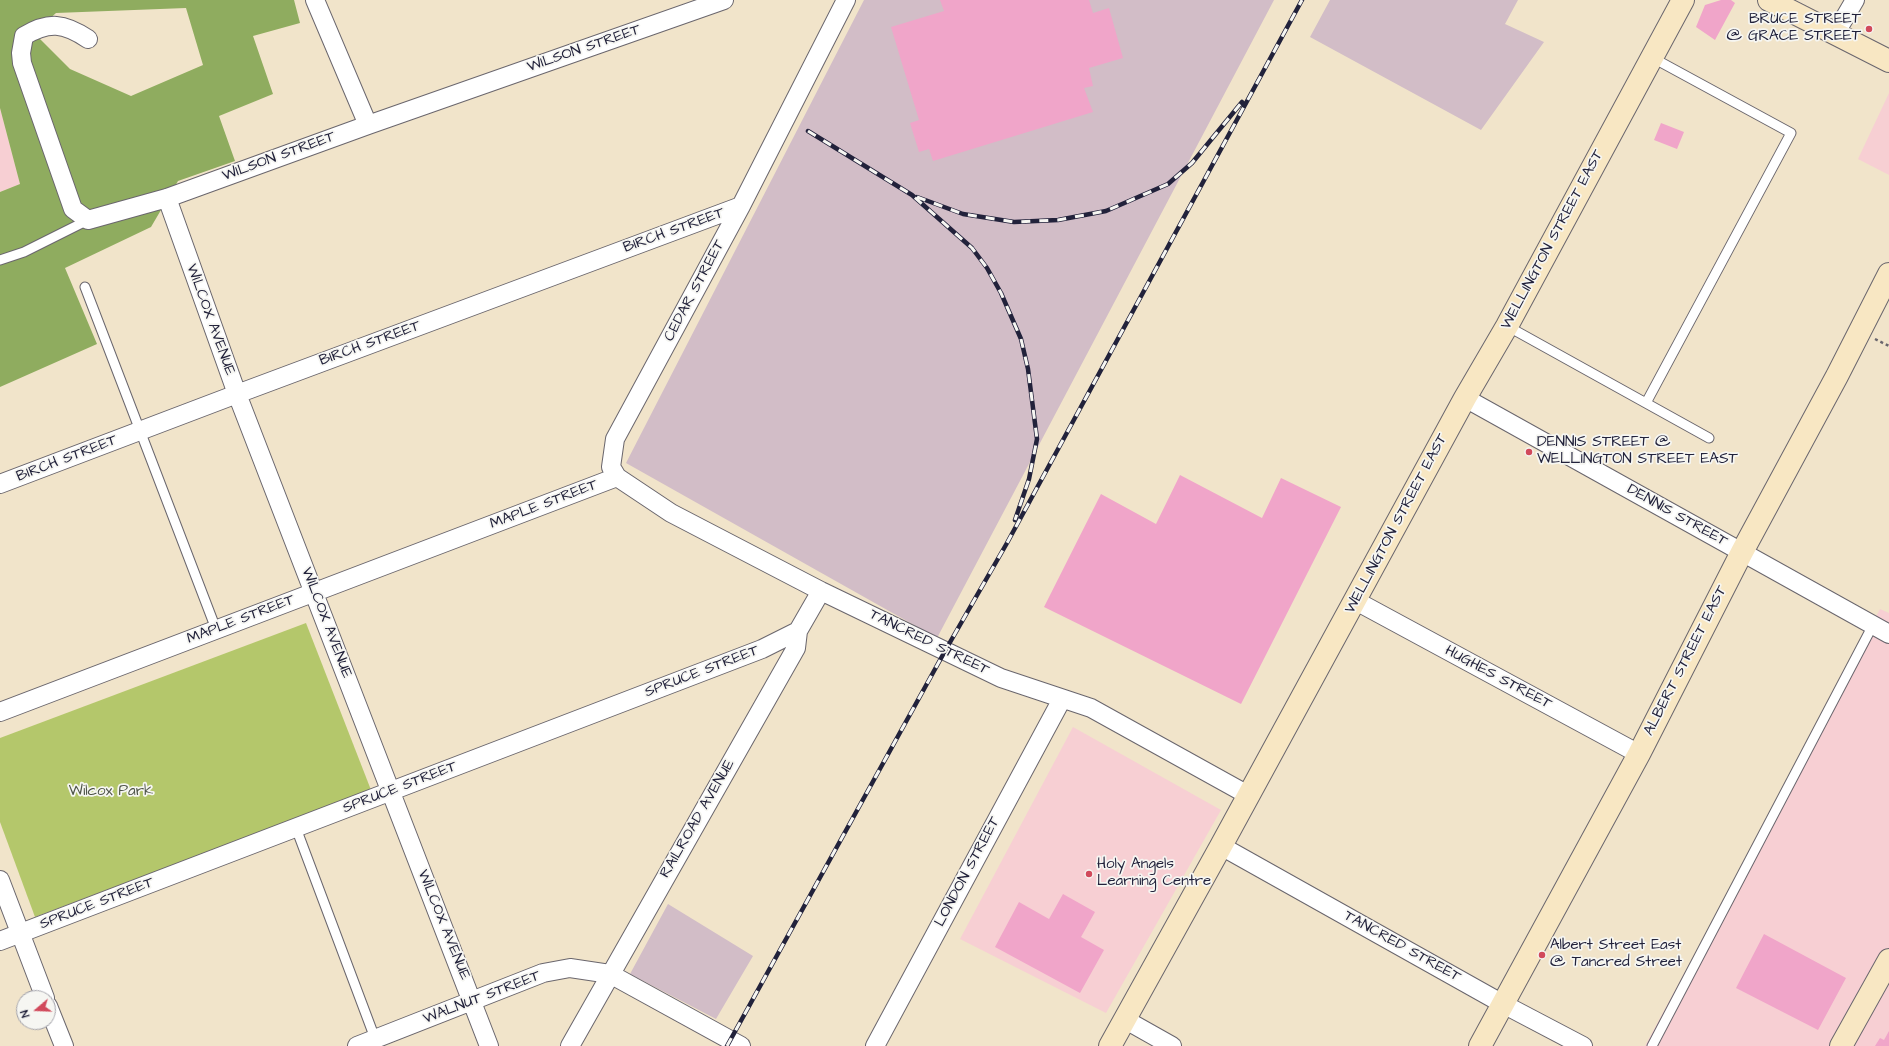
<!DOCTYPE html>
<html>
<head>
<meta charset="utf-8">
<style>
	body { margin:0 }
	#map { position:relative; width:1889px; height:1046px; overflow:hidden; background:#f1e4ca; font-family:"Architects Daughter",sans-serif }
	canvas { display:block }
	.north { position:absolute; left:16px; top:990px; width:40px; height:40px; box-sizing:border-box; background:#f6f6f2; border:1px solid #a1a1a9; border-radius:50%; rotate:251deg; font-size:11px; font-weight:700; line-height:16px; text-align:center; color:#22223b }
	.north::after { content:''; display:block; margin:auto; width:14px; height:18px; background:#d1495b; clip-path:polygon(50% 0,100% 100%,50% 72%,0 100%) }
</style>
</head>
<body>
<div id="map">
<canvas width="1889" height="1046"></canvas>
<div class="north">N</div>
</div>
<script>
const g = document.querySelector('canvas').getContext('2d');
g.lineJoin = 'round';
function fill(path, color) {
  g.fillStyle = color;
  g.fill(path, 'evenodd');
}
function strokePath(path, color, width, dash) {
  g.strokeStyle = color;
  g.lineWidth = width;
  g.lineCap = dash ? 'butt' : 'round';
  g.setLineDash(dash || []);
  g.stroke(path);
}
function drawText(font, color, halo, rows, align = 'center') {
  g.font = font + ' "Architects Daughter",sans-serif';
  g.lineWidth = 3.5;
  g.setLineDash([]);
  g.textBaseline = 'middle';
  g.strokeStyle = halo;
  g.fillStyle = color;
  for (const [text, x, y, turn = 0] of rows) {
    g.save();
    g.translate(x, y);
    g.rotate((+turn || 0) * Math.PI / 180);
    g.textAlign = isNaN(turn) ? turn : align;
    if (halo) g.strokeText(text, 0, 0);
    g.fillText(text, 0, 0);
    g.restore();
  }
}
const built = new Path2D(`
	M 1889,93 L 1889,175 L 1858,159 Z
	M 0,108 L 20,184 L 0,192 Z
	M 1880,609 L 1889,613 L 1889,1046 L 1645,1046 Z
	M 1073,727 L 1221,810 L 1106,1013 L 960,939 Z`);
const industrial = new Path2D(`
	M 864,0 L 1274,0 L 937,638 L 626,463 Z
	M 1330,0 L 1518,0 L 1505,24 L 1544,42 L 1481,130 L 1310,37 Z
	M 668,904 L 753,956 L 716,1019 L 630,974 Z`);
const green = new Path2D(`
	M 306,623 L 371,790 L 35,917 L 0,822 L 0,738 Z`);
const forest = new Path2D(`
	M 0,0 L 294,0 L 300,23 L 253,36 L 273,94 L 219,116 L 235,161 L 178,181 L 151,227 L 65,268 L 97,344 L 0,387 L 0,192 L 20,184 L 0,108 ZM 186,8 L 203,65 L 131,96 L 70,69 L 34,33 L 56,13 Z`);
const building = new Path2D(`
	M 940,0 L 1089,0 L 1093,13 L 1109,8 L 1123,58 L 1089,68 L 1093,86 L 1084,88 L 1093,112 L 933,161 L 929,149 L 919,152 L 910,123 L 919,120 L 891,27 L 944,11 Z
	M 1721,0 L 1731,0 L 1735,3 L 1715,40 L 1696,27 L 1705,5 Z
	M 1661,123 L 1684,132 L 1677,149 L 1654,140 Z
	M 1180,475 L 1262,518 L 1281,478 L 1341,507 L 1241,704 L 1044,607 L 1101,494 L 1156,524 Z
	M 1063,894 L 1095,912 L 1081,937 L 1104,950 L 1080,993 L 995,947 L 1019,902 L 1049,919 Z
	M 1764,934 L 1846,978 L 1818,1030 L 1736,988 Z
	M 1889,1031 L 1889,1046 L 1875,1046 L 1880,1038 L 1884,1040 Z`);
const path = new Path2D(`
	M 1875,339 L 1889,346`);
const lane = new Path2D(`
	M 0,260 L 24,252 L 88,220
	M 85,287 L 216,629
	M 1507,326 L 1709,438
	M 1646,403 L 1791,133 L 1653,58
	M 296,828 L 376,1041
	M 1652,1046 L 1873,625`);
const street = new Path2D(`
	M 315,0 L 368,125
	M 846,0 L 741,206 L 615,439 L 611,467 L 617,477 L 671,513 L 821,591 L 1001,678 L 1091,708 L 1248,795
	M 1835,34 L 1855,0
	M 88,39 C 64,23 49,21 24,36 L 21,53 L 22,63 L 73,209 L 88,220 L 167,198 L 368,125 L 724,0
	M 167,198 L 237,394 L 489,1046
	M 1465,398 L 1889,634
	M 0,484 L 237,394 L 741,206
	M 1356,601 L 1639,754
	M 0,712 L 617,477
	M 1221,846 L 1503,1004 L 1583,1046
	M 0,880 L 45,998
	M 0,941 L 762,649 L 798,631
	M 48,1006 L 64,1046
	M 1124,1019 L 1172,1046
	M 357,1046 L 543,973 L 570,968 L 610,974 L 741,1046
	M 570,1046 L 796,648 L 798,631 L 821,591
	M 875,1046 L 1062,699`);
const secondary = new Path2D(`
	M 1769,0 L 1889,61
	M 1110,1046 L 1221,846 L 1465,398 L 1507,326 L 1683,0
	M 1480,1046 L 1639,754 L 1742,552 L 1837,376 L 1889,274
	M 1841,1046 L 1889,960`);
const rail = new Path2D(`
	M 808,131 L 912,195 L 972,248 L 987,268 L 1001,293 L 1021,339 L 1028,369 L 1037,439 L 1029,479 L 1015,520
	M 917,197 L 963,214 L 1014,222 L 1058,220 L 1106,211 L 1168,184 L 1192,163 L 1242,102
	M 727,1046 L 945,651 L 1007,543 L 1302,0`);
const markers = [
	[1869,29,4,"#d1495b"],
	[1529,452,4,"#d1495b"],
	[1089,874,4,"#d1495b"],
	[1542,955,4,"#d1495b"]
];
const poiNames = [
	["BRUCE STREET",1861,20,"right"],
	["@ GRACE STREET",1861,37,"right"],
	["DENNIS STREET @",1537,443],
	["WELLINGTON STREET EAST",1537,460],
	["Holy Angels",1097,865],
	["Learning Centre",1097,882],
	["Albert Street East",1550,946],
	["@ Tancred Street",1550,963]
];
const streetNames = [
	["WILSON STREET",584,49,-19],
	["WILSON STREET",279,157,-20],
	["BIRCH STREET",674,231,-20],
	["WELLINGTON STREET EAST",1553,240,-62],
	["CEDAR STREET",695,291,-62],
	["WILCOX AVENUE",210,320,70],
	["BIRCH STREET",370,344,-20],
	["BIRCH STREET",67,459,-21],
	["MAPLE STREET",544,505,-21],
	["DENNIS STREET",1677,516,29],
	["WELLINGTON STREET EAST",1397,524,-62],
	["MAPLE STREET",241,620,-21],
	["WILCOX AVENUE",326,623,69],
	["TANCRED STREET",929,643,26],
	["ALBERT STREET EAST",1686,661,-63],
	["SPRUCE STREET",702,672,-21],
	["HUGHES STREET",1498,678,28],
	["SPRUCE STREET",400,788,-21],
	["RAILROAD AVENUE",698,819,-60],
	["LONDON STREET",968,872,-62],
	["SPRUCE STREET",97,904,-21],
	["WILCOX AVENUE",443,925,68],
	["TANCRED STREET",1402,947,29],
	["WALNUT STREET",482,998,-21]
];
const parkNames = [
	["Wilcox Park",111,792]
];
fill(built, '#f7cfd3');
fill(industrial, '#d2bdc7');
fill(green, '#b4c76b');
fill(forest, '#8fac5f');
fill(building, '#f0a5c9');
strokePath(lane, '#6a666d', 11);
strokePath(street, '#6a666d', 20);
strokePath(secondary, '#6a666d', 24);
strokePath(path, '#6a666d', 2.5, [3, 3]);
strokePath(lane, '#fff', 9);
strokePath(street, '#fff', 18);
strokePath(secondary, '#f8e7c3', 22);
strokePath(rail, '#22223b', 4.5);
strokePath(rail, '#f6f6f2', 3, [9]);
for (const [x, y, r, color] of markers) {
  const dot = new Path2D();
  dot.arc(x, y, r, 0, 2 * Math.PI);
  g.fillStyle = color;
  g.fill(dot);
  strokePath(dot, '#f6f6f2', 1.5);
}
drawText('15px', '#22223b', '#f6f6f2', poiNames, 'left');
drawText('15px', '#22223b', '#f6f6f2', streetNames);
drawText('15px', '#4e5449', '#f6f6f2', parkNames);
</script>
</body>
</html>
